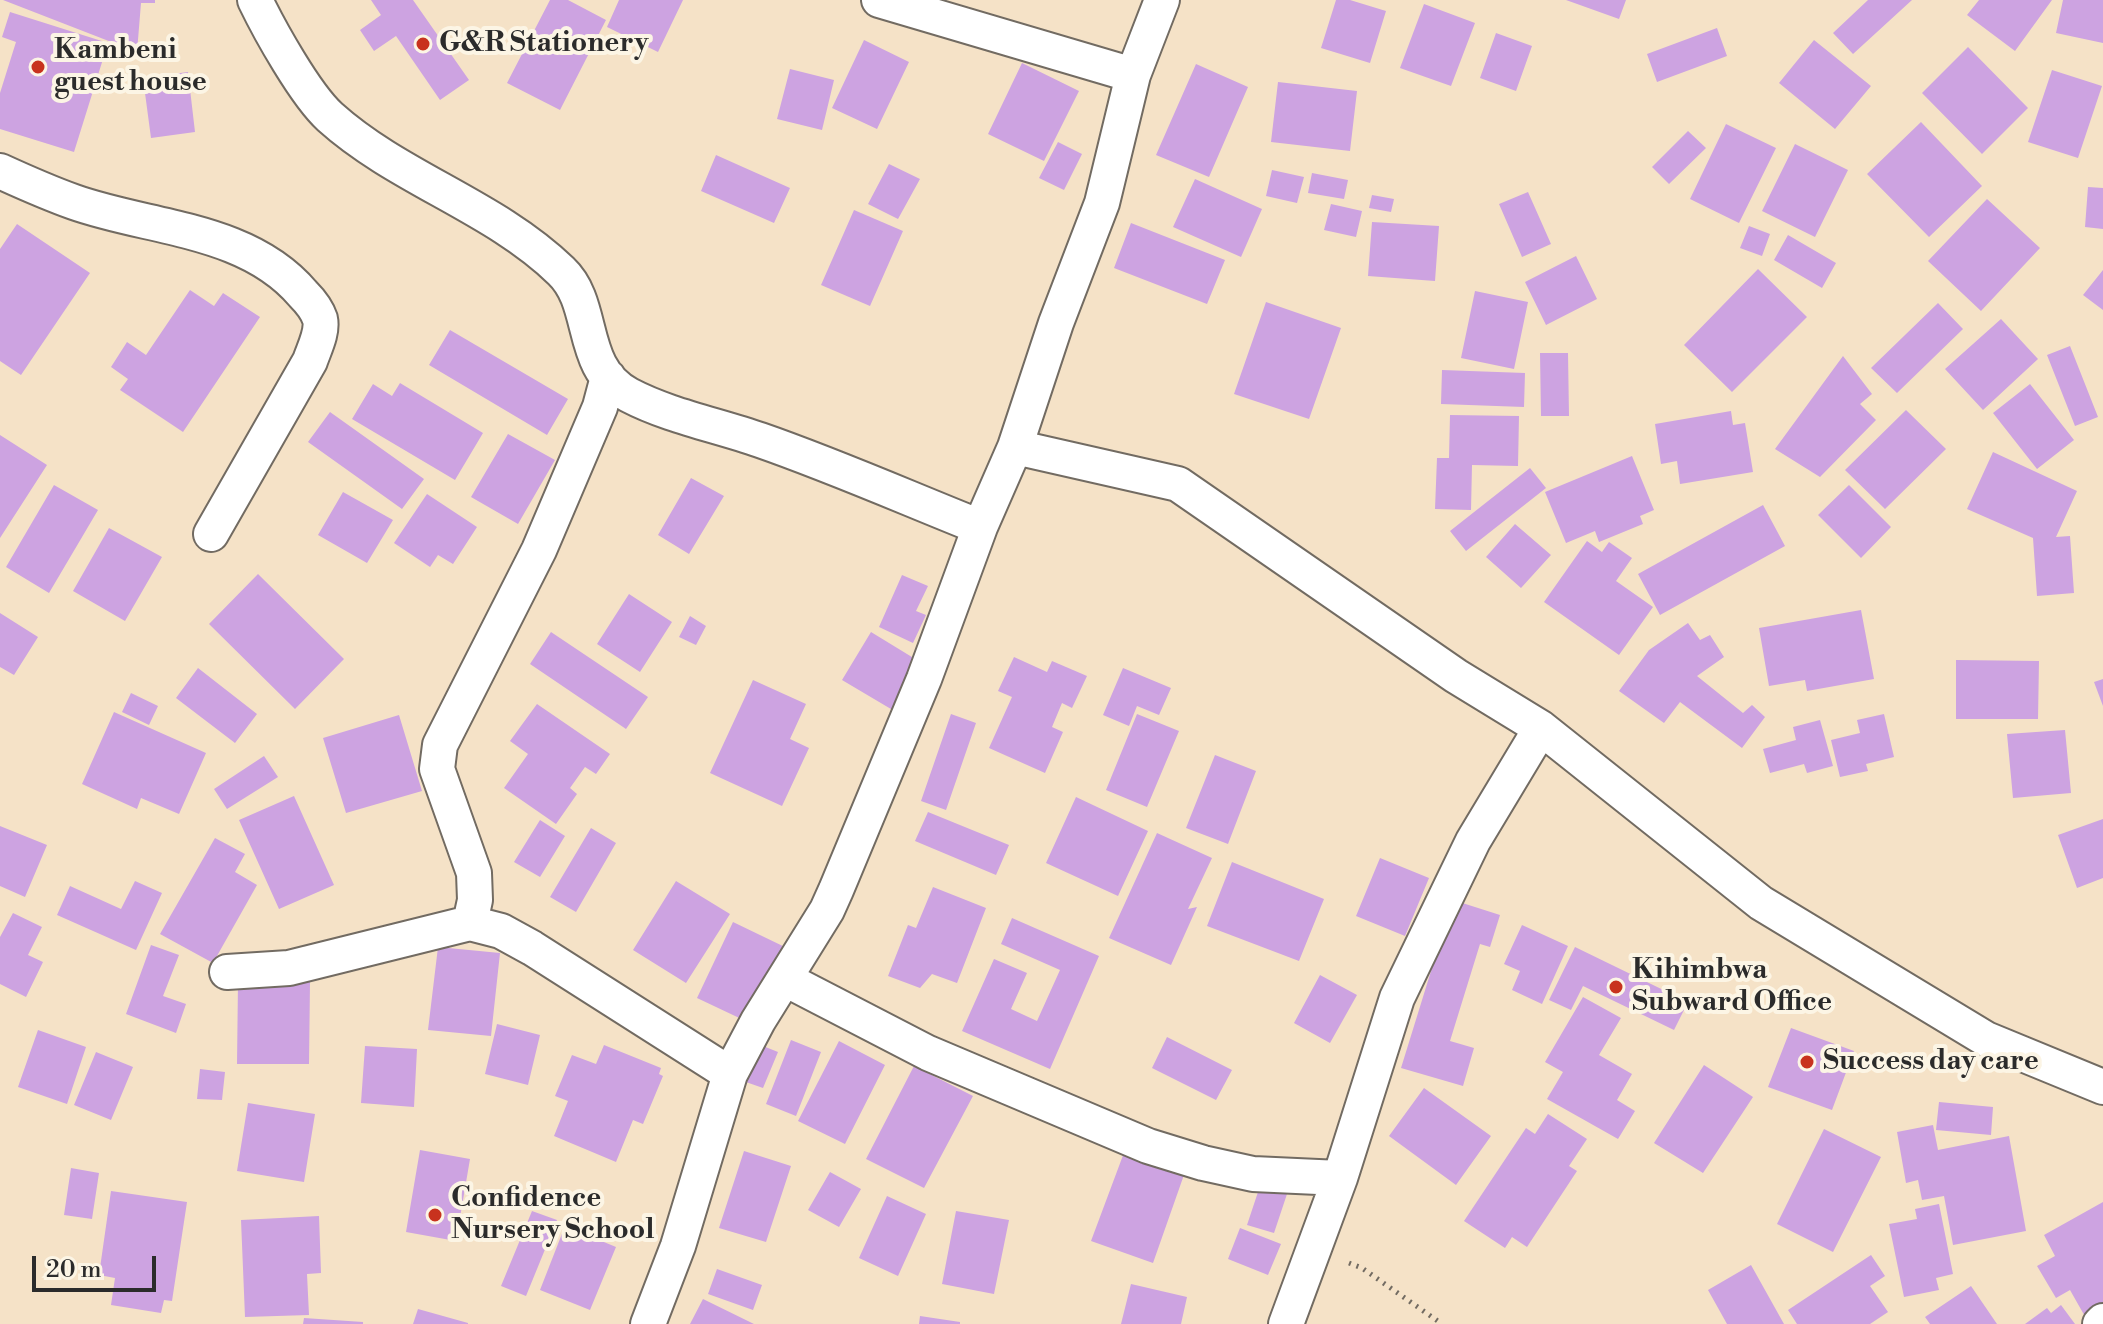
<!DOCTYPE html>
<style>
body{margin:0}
#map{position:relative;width:2103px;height:1324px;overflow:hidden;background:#f5e2c7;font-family:"Libre Bodoni",serif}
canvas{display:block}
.scale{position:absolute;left:32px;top:1256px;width:124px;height:36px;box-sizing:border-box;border:4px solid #2b2b2b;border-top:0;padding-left:10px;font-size:24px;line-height:28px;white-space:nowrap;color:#2b2b2b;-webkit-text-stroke:6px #fcf5e5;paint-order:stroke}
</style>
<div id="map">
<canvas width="2103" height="1324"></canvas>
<div class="scale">20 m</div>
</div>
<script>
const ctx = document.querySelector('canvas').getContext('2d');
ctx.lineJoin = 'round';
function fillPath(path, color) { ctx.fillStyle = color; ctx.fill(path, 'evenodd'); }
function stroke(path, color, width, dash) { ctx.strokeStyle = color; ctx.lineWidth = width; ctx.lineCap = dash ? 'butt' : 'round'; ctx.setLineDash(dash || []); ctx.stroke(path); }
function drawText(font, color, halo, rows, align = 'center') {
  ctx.font = font + ' "Libre Bodoni",serif'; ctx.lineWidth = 8; ctx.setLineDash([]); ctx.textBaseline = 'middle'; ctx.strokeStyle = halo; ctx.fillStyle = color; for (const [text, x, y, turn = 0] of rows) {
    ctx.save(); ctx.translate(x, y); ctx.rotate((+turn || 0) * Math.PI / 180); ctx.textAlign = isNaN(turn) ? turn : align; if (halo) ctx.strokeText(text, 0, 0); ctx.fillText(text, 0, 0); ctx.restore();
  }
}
fillPath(new Path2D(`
 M3 0H155V3H141L137 52Z
 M371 0H413L469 80 440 100 396 36 374 51 360 30 381 15Z
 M550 0H568L606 20 560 110 507 83Z
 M619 0H683L658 52 607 27Z
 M1336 0H1350L1386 11 1370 63 1321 48Z
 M1566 0H1626L1619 19Z
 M1868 0H1912L1853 54 1833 33Z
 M1979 0H2052L2015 51 1967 15Z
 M2063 0H2103V43L2056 33Z
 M1424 4 1475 23 1451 86 1400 68Z
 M10 12 108 43 74 152 0 129V93L16 42 2 37Z
 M1717 28 1727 56 1657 82 1647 54Z
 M1496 33 1532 46 1516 91 1480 78Z
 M864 40 909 62 877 129 832 108Z
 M1814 40 1871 86 1835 129 1779 83Z
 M1968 47 2028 108 1982 154 1922 93Z
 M1022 63 1079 91 1044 161 988 134Z
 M1196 64 1248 87 1209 177 1156 155Z
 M790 69 834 80 822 130 777 119Z
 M2052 70 2102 86 2078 158 2028 142Z
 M188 72 195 132 151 138 143 78Z
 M1278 82 1357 91 1350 151 1271 142Z
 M1921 122 1982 186 1929 237 1867 174Z
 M1726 124 1776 148 1739 223 1690 199Z
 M1688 131 1706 148 1669 184 1652 167Z
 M1058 142 1082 154 1064 190 1039 178Z
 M1795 144 1848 170 1815 237 1762 211Z
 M716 155 790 188 774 223 701 191Z
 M889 164 920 179 898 219 868 204Z
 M1272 170 1304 177 1297 203 1266 196Z
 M1312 173 1348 180 1344 199 1308 193Z
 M1195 179 1262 209 1241 257 1173 227Z
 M2088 187 2103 188V229L2085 227Z
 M1528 192 1551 244 1522 257 1499 204Z
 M1372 195 1394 199 1391 212 1369 208Z
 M1987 199 2040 248 1981 311 1928 261Z
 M1331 204 1362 211 1356 237 1324 230Z
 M854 210 903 231 870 306 821 285Z
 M1372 222 1439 226 1435 281 1368 276Z
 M1131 223 1225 260 1207 304 1114 268Z
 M17 224 90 273 21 375 0 361V249Z
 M1749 226 1770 234 1762 256 1740 248Z
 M1788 235 1836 263 1822 288 1774 260Z
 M1576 256 1597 299 1546 325 1525 282Z
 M1758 269 1807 317 1732 392 1684 345Z
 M2103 270V310L2083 295Z
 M190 290 214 306 223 293 260 317 183 432 120 390 128 379 111 367 127 342 146 355Z
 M1475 291 1528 302 1514 369 1461 358Z
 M1266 302 1341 328 1309 419 1234 394Z
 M1938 303 1963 329 1897 393 1871 368Z
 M2001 319 2038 359 1983 410 1945 369Z
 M450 330 568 399 547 435 429 365Z
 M2070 346 2098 417 2075 426 2047 355Z
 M1540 353H1568L1569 416H1541Z
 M1843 356 1872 394 1860 404 1876 420 1820 477 1775 449Z
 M1442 370 1525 373 1524 407 1441 404Z
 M400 383 483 433 455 480 352 419 373 384 392 396Z
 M2030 384 2074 440 2037 469 1993 413Z
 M1906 410 1946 449 1885 509 1845 470Z
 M1731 411 1733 425 1745 423 1753 472 1680 484 1677 461 1661 464 1655 424Z
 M330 412 424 479 402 509 308 442Z
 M1450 415 1519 416 1518 466 1472 465 1471 510 1435 509 1437 458H1449Z
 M508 434 555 460 518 524 471 497Z
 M0 435 47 465 0 538Z
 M1993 452 2077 491 2056 537 2070 536 2074 593 2037 596 2033 538 1967 509Z
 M1632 456 1654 510 1640 516 1643 524 1599 542 1595 531 1566 543 1545 492Z
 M1530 468 1546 488 1466 551 1450 531Z
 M691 478 724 496 689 554 658 535Z
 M54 485 98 510 49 593 6 567Z
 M1849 485 1891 527 1861 558 1818 515Z
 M343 492 393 520 367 563 318 535Z
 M427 494 477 527 453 564 438 555 430 567 394 543Z
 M1763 505 1785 546 1660 615 1638 574Z
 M1515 524 1551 555 1521 588 1486 557Z
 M109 528 162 557 125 621 73 591Z
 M1587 541 1602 552 1609 542 1632 558 1616 581 1653 607 1619 655 1544 602Z
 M258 574 344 659 295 709 209 624Z
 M902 575 928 586 916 611 926 615 913 643 879 627Z
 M629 594 672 622 640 672 597 644Z
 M1861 610 1874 679 1807 691 1805 680 1769 686 1759 628Z
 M0 613 38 637 14 675 0 667Z
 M690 616 706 626 696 645 679 637Z
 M1688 623 1700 640 1710 635 1724 657 1697 676 1743 713 1752 705 1765 717 1742 748 1680 702 1664 723 1619 691 1649 650Z
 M551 632 648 697 626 729 530 664Z
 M871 632 925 665 896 712 842 680Z
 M1014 657 1047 672 1052 661 1087 676 1072 708 1062 703 1052 727 1063 732 1045 773 989 748 1012 697 998 691Z
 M1956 660 2039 661 2038 719H1956Z
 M198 668 257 714 235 743 176 698Z
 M1123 668 1171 688 1159 715 1137 706 1129 726 1103 715Z
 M2103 679V706L2094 682Z
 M753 680 806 704 790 739 809 748 782 806 710 773Z
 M131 693 158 706 149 725 122 712Z
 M537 704 610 754 596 774 585 767 570 788 577 794 556 824 504 788 528 754 510 741Z
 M114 712 206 753 179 814 141 798 137 809 82 784Z
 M951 714 976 723 946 810 921 801Z
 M1137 714 1179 731 1147 807 1106 790Z
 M1884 714 1894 757 1866 764 1868 771 1840 777 1831 740 1860 733 1857 720Z
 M399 715 422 791 346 813 323 738Z
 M1820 720 1833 766 1807 773 1804 764 1770 773 1763 749 1796 740 1793 727Z
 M2065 730 2071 793 2013 798 2007 734Z
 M1215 755 1256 771 1228 844 1186 828Z
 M264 756 278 777 227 809 214 789Z
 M294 796 334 885 279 909 239 820Z
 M1076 797 1148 831 1118 896 1046 863Z
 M928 812 1009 845 996 875 915 841Z
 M2103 819V878L2077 888 2058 835Z
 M540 820 565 836 540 877 514 862Z
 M0 826 47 845 25 897 0 886Z
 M591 828 616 843 576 912 550 897Z
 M1157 833 1212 858 1188 909 1197 907 1171 965 1109 938Z
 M215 838 245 854 235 872 257 885 213 963 160 934Z
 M1380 858 1429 878 1405 936 1356 916Z
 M1232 862 1324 899 1299 961 1207 926Z
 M135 881 162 893 136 950 57 915 70 886 121 909Z
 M676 881 730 914 686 983 633 950Z
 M933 887 986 908 957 983 932 974 920 988 888 976 908 925 916 928Z
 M1453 900 1500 915 1490 947 1480 944 1450 1041 1474 1048 1463 1086 1401 1068Z
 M13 913 42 927 28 955 43 962 26 997 0 984V937Z
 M1012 918 1099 956 1050 1069 962 1031 994 959 1027 973 1011 1009 1037 1021 1060 970 1001 944Z
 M733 922 789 949 752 1024 697 998Z
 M1522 925 1568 946 1542 1004 1512 990 1520 971 1504 964Z
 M151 945 179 955 163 996 186 1004 176 1033 126 1014Z
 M438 947 500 953 491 1036 428 1030Z
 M1575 947 1688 1002 1674 1030 1583 986 1571 1010 1549 1000Z
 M1320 975 1357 995 1330 1043 1294 1023Z
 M238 982H310L309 1064H237Z
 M1583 997 1621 1018 1599 1055 1632 1074 1617 1100 1635 1111 1618 1139 1547 1099 1563 1072 1545 1062Z
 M497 1024 540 1035 528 1085 485 1074Z
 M1791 1028 1854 1051 1832 1110 1768 1087Z
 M38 1030 86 1047 67 1104 18 1087Z
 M1167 1037 1232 1070 1216 1100 1152 1068Z
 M791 1040 821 1052 796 1116 766 1104Z
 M839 1041 885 1065 845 1144 798 1121Z
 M758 1044 778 1052 763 1088 743 1081Z
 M604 1045 661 1068 659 1074 663 1076 643 1124 633 1120 616 1162 554 1136 568 1101 555 1096 572 1055 596 1064Z
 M365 1046 417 1049 414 1107 361 1103Z
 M96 1052 133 1067 111 1120 74 1105Z
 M1704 1065 1753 1097 1703 1173 1654 1143Z
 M914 1066 973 1096 924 1188 866 1159Z
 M200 1069 225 1072 222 1100 197 1099Z
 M1424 1088 1491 1136 1456 1185 1389 1136Z
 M1939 1102 1993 1107 1991 1135 1936 1130Z
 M248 1103 315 1114 304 1182 237 1171Z
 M1548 1114 1587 1139 1569 1166 1577 1171 1527 1247 1512 1237 1505 1248 1464 1221 1526 1128 1535 1134Z
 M1933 1125 1938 1150 2009 1136 2026 1231 1953 1245 1944 1196 1922 1200 1918 1180 1906 1183 1897 1132Z
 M1824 1129 1881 1157 1833 1252 1777 1224Z
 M420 1150 470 1159 456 1241 406 1232Z
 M1125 1150 1185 1172 1153 1263 1091 1241Z
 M744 1151 791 1166 766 1242 719 1228Z
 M71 1168 99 1173 92 1219 64 1215Z
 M830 1172 861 1189 839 1227 808 1210Z
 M1262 1180 1289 1188 1274 1233 1247 1225Z
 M111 1191 187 1202 172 1301 164 1300 161 1313 111 1305 115 1278 99 1275Z
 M887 1196 926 1214 898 1276 859 1258Z
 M2103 1202V1312L2087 1320 2070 1290 2056 1298 2037 1266 2055 1256 2044 1235Z
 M1939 1204 1953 1274 1936 1278 1939 1290 1904 1297 1889 1224 1917 1219 1915 1209Z
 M532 1211 557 1220 526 1296 501 1286Z
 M956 1211 1009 1220 994 1294 942 1284Z
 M319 1216 321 1273 307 1274 309 1315 245 1317 241 1220Z
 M565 1226 616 1247 590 1310 540 1290Z
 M1240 1228 1281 1244 1268 1275 1228 1259Z
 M1871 1255 1885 1276 1870 1286 1888 1312 1870 1324H1797L1788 1310Z
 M1751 1265 1784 1324H1727L1708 1290Z
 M717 1269 762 1285 753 1310 708 1294Z
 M1131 1284 1187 1297 1181 1324H1121Z
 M1971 1286 1997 1324H1930L1925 1317Z
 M703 1299 754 1324H690Z
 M2061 1305 2075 1324H2025L2047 1308 2051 1313Z
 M418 1309 468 1323V1324H413Z
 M920 1316 960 1322V1324H919Z
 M304 1318 363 1322V1324H303Z`), '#cda3e1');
const minor = new Path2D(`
 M255 0C270 31 305 94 330 117 399 179 494 206 561 271 597 305 577 367 629 395 669 416 717 425 760 440 835 466 907 498 980 527
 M879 0 1133 75
 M0 171C24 182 49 193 74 202 150 229 247 228 303 294 309 300 317 310 320 319 323 332 314 349 310 361L211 534
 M1015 447 1178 484 1456 676 1541 728 1761 903 1986 1039 2103 1087
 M470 923 475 900 474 873 437 769 440 745 539 550 600 407 608 377
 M227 972 289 968 470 923 501 931 532 948 730 1074
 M785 979 928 1053 1148 1146 1203 1163 1253 1174 1340 1178
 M648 1324 678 1246 730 1074 758 1021 827 910 836 890 924 679 980 527 1015 447 1056 323 1102 203 1133 75 1162 0
 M1286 1324 1340 1178 1397 998 1473 841 1541 728
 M2100 1324 2103 1321`);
stroke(minor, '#726b62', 38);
stroke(new Path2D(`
 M1349 1263 1362 1268 1442 1324`), '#726b62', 5, [2, 6]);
stroke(minor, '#fff', 34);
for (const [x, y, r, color] of [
 [423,44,8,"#c8321e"],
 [38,67,8,"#c8321e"],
 [1616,987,8,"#c8321e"],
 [1807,1062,8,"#c8321e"],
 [435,1215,8,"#c8321e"]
]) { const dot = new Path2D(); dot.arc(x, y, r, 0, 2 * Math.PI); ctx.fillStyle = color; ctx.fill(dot); stroke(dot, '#fcf5e5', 3); }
drawText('bold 28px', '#2b2b2b', '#fcf5e5', [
 ["G&R Stationery",439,44],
 ["Kambeni",54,51],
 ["guest house",54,83],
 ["Kihimbwa",1632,971],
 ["Subward Office",1632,1003],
 ["Success day care",1823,1062],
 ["Confidence",451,1199],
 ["Nursery School",451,1231]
], 'left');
</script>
